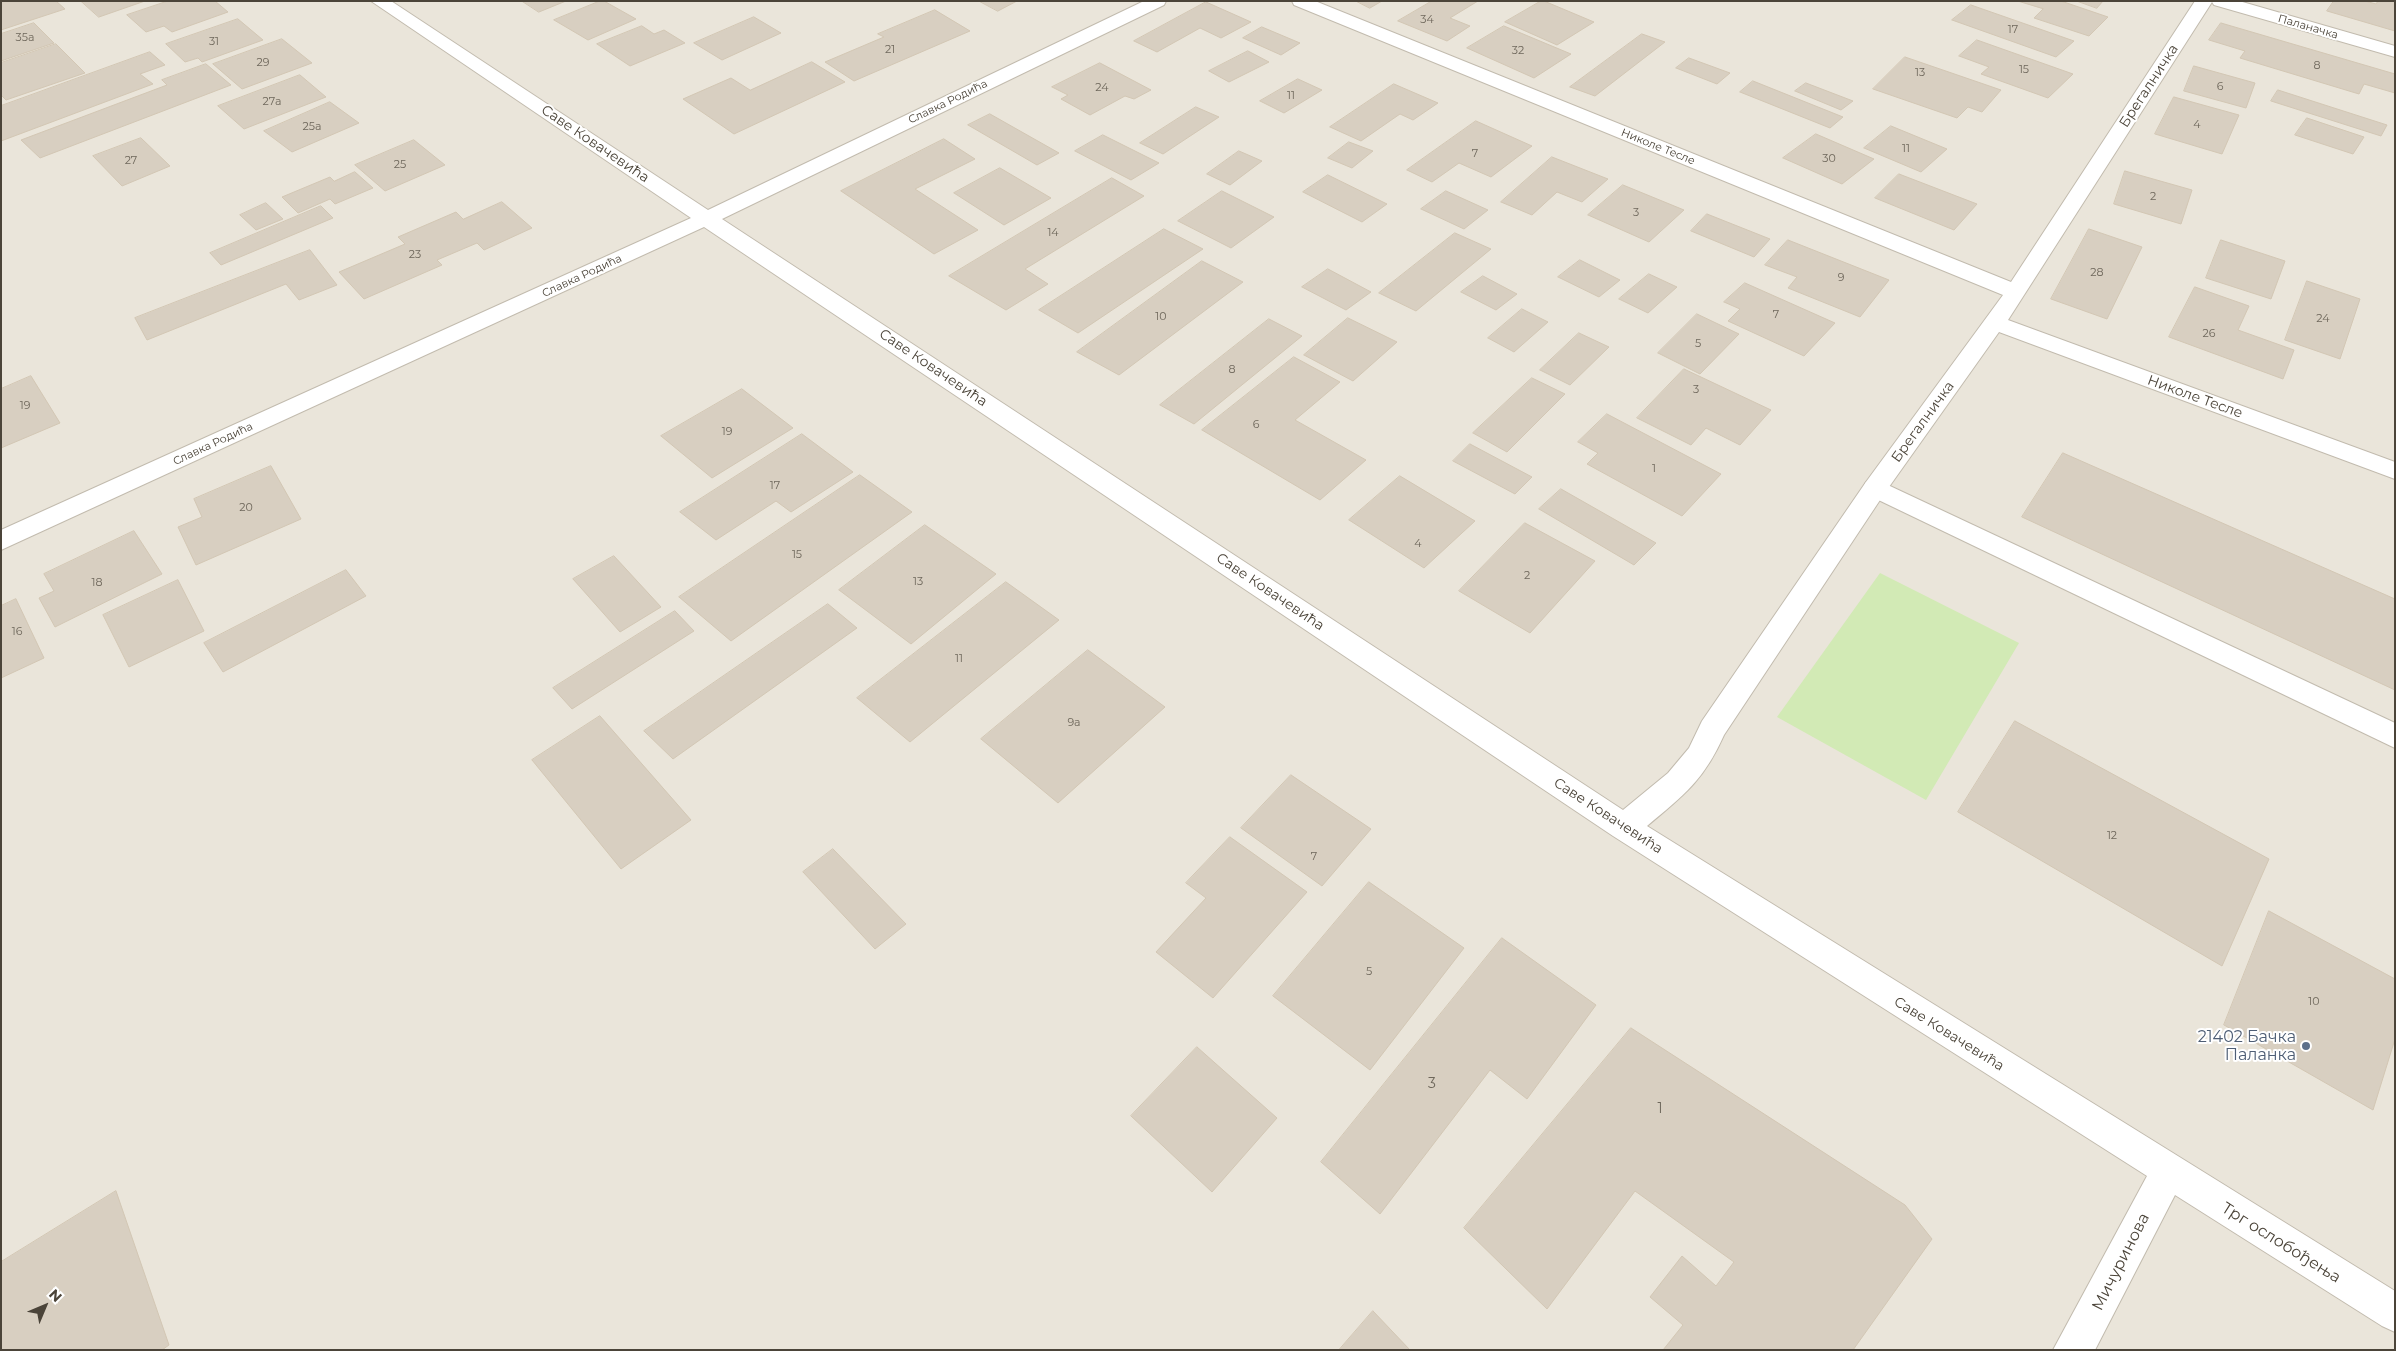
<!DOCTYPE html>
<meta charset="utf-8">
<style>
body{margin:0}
#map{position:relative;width:2396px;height:1351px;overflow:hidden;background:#f6f3ec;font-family:Montserrat,sans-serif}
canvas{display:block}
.frame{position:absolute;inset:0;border:2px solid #4b4439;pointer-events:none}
.north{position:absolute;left:20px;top:1281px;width:50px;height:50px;-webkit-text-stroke:4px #fff;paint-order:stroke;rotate:45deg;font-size:14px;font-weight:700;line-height:20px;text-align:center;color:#4b4439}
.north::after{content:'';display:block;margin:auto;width:18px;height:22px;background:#4b4439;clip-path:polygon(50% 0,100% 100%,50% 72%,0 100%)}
</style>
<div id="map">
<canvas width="2396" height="1351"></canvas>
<div class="frame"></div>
<div class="north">N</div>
</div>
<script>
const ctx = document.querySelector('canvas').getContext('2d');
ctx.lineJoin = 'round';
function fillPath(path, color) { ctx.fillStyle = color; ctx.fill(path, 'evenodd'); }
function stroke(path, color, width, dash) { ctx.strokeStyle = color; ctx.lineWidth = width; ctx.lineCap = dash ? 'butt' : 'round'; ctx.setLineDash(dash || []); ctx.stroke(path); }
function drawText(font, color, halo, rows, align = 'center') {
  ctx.font = font + ' Montserrat,sans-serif'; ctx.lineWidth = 4; ctx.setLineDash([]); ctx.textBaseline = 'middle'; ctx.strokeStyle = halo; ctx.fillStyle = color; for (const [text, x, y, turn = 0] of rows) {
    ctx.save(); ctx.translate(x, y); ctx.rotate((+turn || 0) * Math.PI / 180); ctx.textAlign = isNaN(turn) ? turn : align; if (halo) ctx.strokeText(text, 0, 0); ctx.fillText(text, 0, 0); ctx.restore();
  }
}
fillPath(new Path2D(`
 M1 1H2395V1350H1Z`), '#eae5da');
fillPath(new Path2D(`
 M1880 573 2019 643 1926 800 1777 717Z`), '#d2eab5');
const building = new Path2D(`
 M1 1H56L65 9 1 30Z
 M81 1H145L99 17Z
 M168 1H215L228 12 172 32 164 26 146 32 127 15Z
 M522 1H566L539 12Z
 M600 1H604L636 19 588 40 554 20Z
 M979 1H1017L998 11Z
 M1356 1H1382L1370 8Z
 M1432 1H1478L1450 18 1470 26 1447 41 1398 21Z
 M1541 1H1544L1594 22 1557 45 1505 22Z
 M2018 1H2061L2108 17 2089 36 2034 18 2043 9Z
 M2077 1H2103L2097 8Z
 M2334 1H2365L2376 4 2378 1H2395V31L2327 11Z
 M1206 2 1251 22 1221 38 1200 28 1157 52 1134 41Z
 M1971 5 2074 41 2056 57 1952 20Z
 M935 10 970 31 854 81 825 62 884 37 878 34Z
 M754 17 781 33 722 60 694 43Z
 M238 19 263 40 202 62 198 58 185 62 166 44Z
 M34 23 54 43 1 61V34Z
 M2221 23 2395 74V93L2364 84 2359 94 2240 58 2245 51 2209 40Z
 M642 26 654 34 664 30 685 43 630 66 597 44Z
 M1504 26 1571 54 1534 78 1467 48Z
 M1262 27 1300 43 1281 55 1243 38Z
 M1642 34 1665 42 1595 96 1570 87Z
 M282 39 312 63 242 89 213 64Z
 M1977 40 2073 74 2048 98 1981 74 1989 67 1959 56Z
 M56 44 85 73 6 100 1 95V63Z
 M1248 51 1269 62 1229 82 1209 71Z
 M150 52 165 65 140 74 153 84 1 141V106Z
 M1905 57 2001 90 1982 112 1968 107 1957 118 1873 89Z
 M1689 58 1730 73 1717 84 1676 68Z
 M812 62 845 82 734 134 683 99 731 78 750 90Z
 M1100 63 1151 90 1134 99 1125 96 1090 115 1061 99 1068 95 1052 87Z
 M206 64 231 85 40 158 21 140 167 85 162 80Z
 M2194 66 2255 83 2246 108 2184 91Z
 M300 75 326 97 244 129 218 106Z
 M1298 79 1322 90 1284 113 1260 101Z
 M1753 81 1843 117 1830 128 1740 92Z
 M1806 83 1853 101 1841 110 1795 91Z
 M1394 84 1438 103 1413 120 1400 114 1361 141 1330 127Z
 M2278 90 2387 125 2381 136 2271 101Z
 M2174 97 2239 115 2222 154 2155 134Z
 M330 102 359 123 292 152 264 131Z
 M1196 107 1219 117 1163 154 1140 143Z
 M990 114 1059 153 1037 165 968 125Z
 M2307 118 2364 137 2353 154 2295 135Z
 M1476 121 1532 146 1491 177 1459 163 1432 182 1407 170Z
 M1891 126 1947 149 1921 172 1864 148Z
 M1816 134 1874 159 1842 184 1783 158Z
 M1103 135 1159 163 1131 180 1075 151Z
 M141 138 170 166 122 186 93 156Z
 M944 139 975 159 915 189 978 230 934 254 841 191Z
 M414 140 445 165 385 191 355 165Z
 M1349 142 1373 151 1352 168 1328 158Z
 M1239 151 1262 161 1230 185 1207 174Z
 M1552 157 1608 179 1582 202 1557 192 1532 215 1501 202Z
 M1000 168 1051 198 1004 225 954 193Z
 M2125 171 2192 190 2181 224 2114 204Z
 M355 172 373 188 335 204 330 199 298 213 282 197 330 177 334 181Z
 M1899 174 1977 204 1954 230 1875 198Z
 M1328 175 1387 204 1362 222 1303 192Z
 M1112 178 1144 196 1025 269 1048 284 1006 310 949 276Z
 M1623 185 1684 210 1649 242 1588 215Z
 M1222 191 1274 217 1231 248 1178 221Z
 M1446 191 1488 210 1464 229 1421 209Z
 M502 202 532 228 484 250 477 243 437 260 442 265 364 299 339 272 405 244 398 237 456 212 463 219Z
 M266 203 283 219 256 230 240 215Z
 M321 206 333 218 221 265 210 253Z
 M1707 214 1770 239 1754 257 1691 231Z
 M1164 229 1203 249 1078 333 1039 310Z
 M2089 229 2142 247 2107 319 2051 299Z
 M1455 233 1491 249 1416 311 1379 293Z
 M1788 240 1889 280 1860 317 1788 288 1797 277 1765 265Z
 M2221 240 2285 261 2271 299 2206 278Z
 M310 250 337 285 299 300 286 284 147 340 135 318Z
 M1580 260 1620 280 1599 297 1558 277Z
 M1202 261 1243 282 1119 375 1077 352Z
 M1328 269 1371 292 1346 310 1302 287Z
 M1649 274 1677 287 1648 313 1619 299Z
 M1483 276 1517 294 1496 310 1461 292Z
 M2307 281 2360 299 2340 359 2285 340Z
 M1745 283 1835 323 1804 356 1728 321 1740 309 1724 302Z
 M2195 287 2249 306 2238 330 2294 350 2283 379 2169 337Z
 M1522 309 1548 322 1514 352 1488 338Z
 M1697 314 1739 334 1700 374 1658 353Z
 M1348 318 1397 342 1353 381 1304 355Z
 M1269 319 1302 336 1194 424 1160 405Z
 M1579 333 1609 347 1570 385 1540 370Z
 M1294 357 1340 382 1295 420 1366 460 1320 500 1202 430Z
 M1684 369 1771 410 1740 445 1706 428 1691 445 1637 418Z
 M31 376 60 423 1 448V389Z
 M1532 378 1565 394 1507 452 1473 433Z
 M742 389 793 428 712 478 661 436Z
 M1607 414 1721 474 1682 516 1587 464 1598 453 1578 442Z
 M802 434 853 472 791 512 776 501 716 540 680 512Z
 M1470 444 1532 477 1515 494 1453 461Z
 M2063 453 2395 599V690L2022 517Z
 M271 466 301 519 196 565 178 527 202 517 194 499Z
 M860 475 912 512 731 641 679 597Z
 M1400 476 1475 521 1424 568 1349 520Z
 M1561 489 1656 543 1634 565 1539 509Z
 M1525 523 1595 561 1530 633 1459 591Z
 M925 525 996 574 911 644 839 590Z
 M134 531 162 574 55 627 39 598 54 591 44 574Z
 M614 556 661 607 620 632 573 579Z
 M346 570 366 596 223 672 204 643Z
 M178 580 204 631 129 667 103 615Z
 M1006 582 1059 620 910 742 857 698Z
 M16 599 44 658 1 678V606Z
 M828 604 857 628 673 759 644 731Z
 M675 611 694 631 572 709 553 688Z
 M1088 650 1165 707 1058 803 981 739Z
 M600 716 691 820 621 869 532 760Z
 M2015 721 2269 859 2222 966 1958 812Z
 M1291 775 1371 829 1322 886 1241 828Z
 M1230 837 1307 892 1213 998 1156 952 1206 898 1186 883Z
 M833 849 906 924 875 949 803 872Z
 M1369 882 1464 948 1370 1070 1273 996Z
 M2269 911 2395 979V1039L2373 1110 2224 1025Z
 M1502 938 1596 1005 1527 1099 1490 1070 1380 1214 1321 1162Z
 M1631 1028 1905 1205 1932 1239 1853 1350H1663L1683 1325 1650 1297 1682 1256 1716 1286 1734 1262 1635 1191 1547 1309 1464 1228Z
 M1197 1047 1277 1118 1212 1192 1131 1116Z
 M116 1191 169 1345 162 1350H1V1262Z
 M1373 1311 1410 1350H1339Z`);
fillPath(building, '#d8cfc1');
stroke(building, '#d3c7b4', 1);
const service = new Path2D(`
 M1875 479 2395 723V748L1866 494 1863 488 1866 482Z`);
const minor = new Path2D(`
 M371 1H391L708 210 1144 1H1166L1164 5 722 219 1623 810 1668 773 1689 748 1702 721 1866 482 2003 295 1294 5 1292 1H1315L2011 282 2195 1H2239L2395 46V57L2214 5 2212 2 2008 320 2395 462V479L1999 332 1884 494 1724 735C1704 780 1684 795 1647 826L2395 1291V1332L2382 1326 2175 1195 2095 1350H2053L2147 1176 1613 836 704 227 1 550V530L691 218Z`);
stroke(service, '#c2bbae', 2);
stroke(minor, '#c2bbae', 2);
fillPath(service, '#fff');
fillPath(minor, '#fff');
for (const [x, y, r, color] of [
 [2306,1046,5,"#5c6f8a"]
]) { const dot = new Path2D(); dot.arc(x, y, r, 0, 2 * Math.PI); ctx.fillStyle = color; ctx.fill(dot); stroke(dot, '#fff', 2); }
drawText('11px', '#6e675b', null, [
 ["34",1427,20],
 ["17",2013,30],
 ["35a",25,38],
 ["31",214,42],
 ["21",890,50],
 ["32",1518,51],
 ["29",263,63],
 ["8",2317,66],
 ["15",2024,70],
 ["13",1920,73],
 ["6",2220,87],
 ["24",1102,88],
 ["11",1291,96],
 ["27a",272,102],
 ["4",2197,125],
 ["25a",312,127],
 ["11",1906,149],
 ["7",1475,154],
 ["30",1829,159],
 ["27",131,161],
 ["25",400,165],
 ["2",2153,197],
 ["3",1636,213],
 ["14",1053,233],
 ["23",415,255],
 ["28",2097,273],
 ["9",1841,278],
 ["7",1776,315],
 ["10",1161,317],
 ["24",2323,319],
 ["26",2209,334],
 ["5",1698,344],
 ["8",1232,370],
 ["3",1696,390],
 ["19",25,406],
 ["6",1256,425],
 ["19",727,432],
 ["1",1654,469],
 ["17",775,486],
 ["20",246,508],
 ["4",1418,544],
 ["15",797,555],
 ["2",1527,576],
 ["13",918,582],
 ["18",97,583],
 ["16",17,632],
 ["11",959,659],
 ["9a",1074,723],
 ["12",2112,836],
 ["7",1314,857],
 ["5",1369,972],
 ["10",2314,1002]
]);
drawText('11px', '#4b4439', '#fff', [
 ["Паланачка",2308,27,16],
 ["Славка Родића",948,102,-26],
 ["Николе Тесле",1658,147,22],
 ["Славка Родића",582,276,-25],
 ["Славка Родића",213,444,-25]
]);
drawText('14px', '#4b4439', '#fff', [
 ["Брегалничка",2149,86,-57],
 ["Саве Ковачевића",595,144,34],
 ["Саве Ковачевића",933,368,34],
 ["Николе Тесле",2195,397,20],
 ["Брегалничка",1923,422,-54],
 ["Саве Ковачевића",1270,592,34],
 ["Саве Ковачевића",1608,816,33],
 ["Саве Ковачевића",1949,1034,32]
]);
drawText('14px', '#6e675b', null, [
 ["3",1432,1084],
 ["1",1660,1109]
]);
drawText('16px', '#4e5e75', '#fff', [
 ["21402 Бачка",2296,1037],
 ["Паланка",2296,1055]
], 'right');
drawText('16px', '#4b4439', '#fff', [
 ["Трг ослобођења",2281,1243,32],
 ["Мичуринова",2121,1262,-63]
]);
</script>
